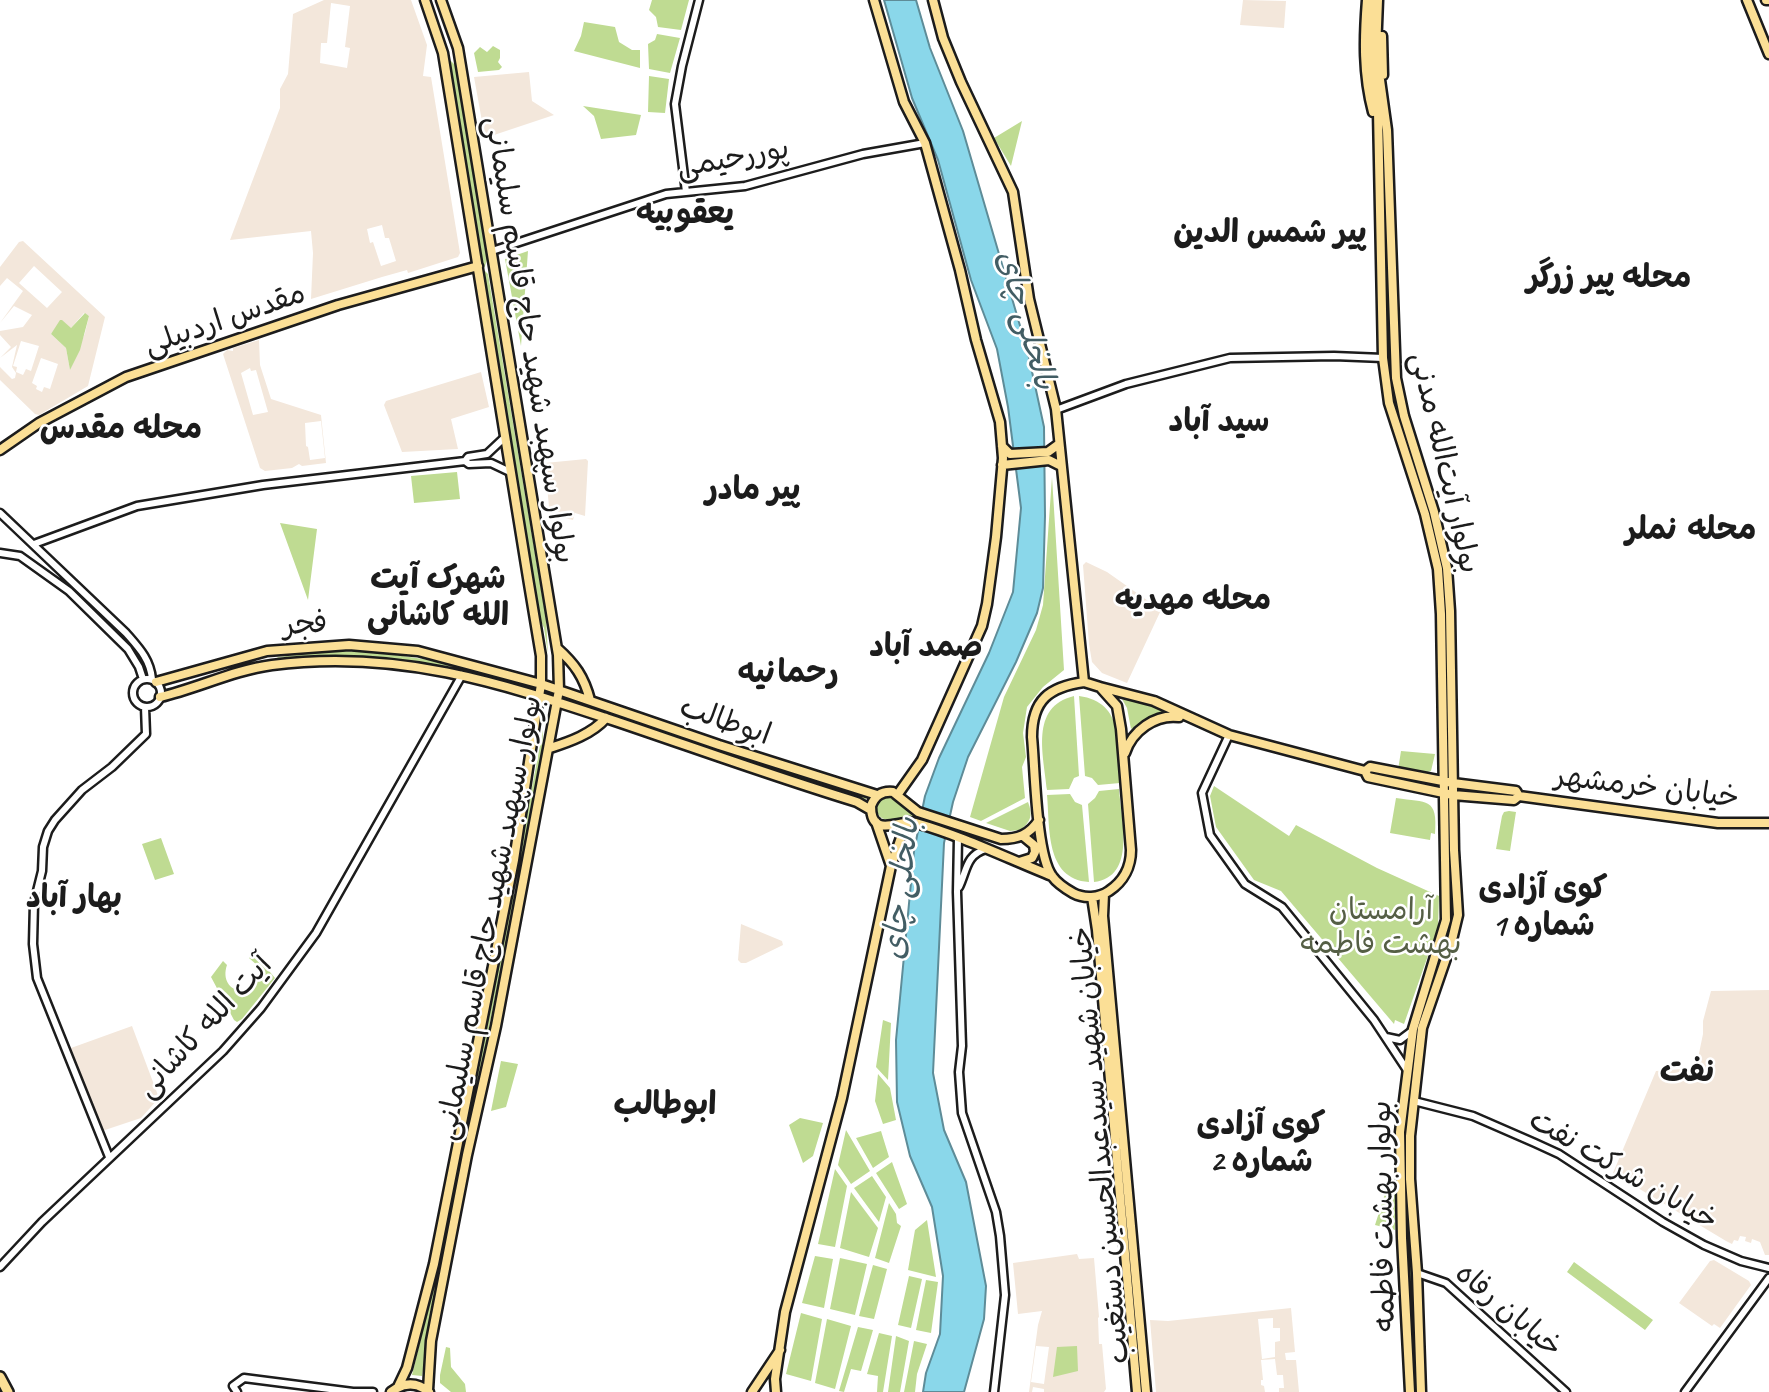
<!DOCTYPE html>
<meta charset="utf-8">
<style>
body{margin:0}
canvas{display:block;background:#fff}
</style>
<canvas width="1769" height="1392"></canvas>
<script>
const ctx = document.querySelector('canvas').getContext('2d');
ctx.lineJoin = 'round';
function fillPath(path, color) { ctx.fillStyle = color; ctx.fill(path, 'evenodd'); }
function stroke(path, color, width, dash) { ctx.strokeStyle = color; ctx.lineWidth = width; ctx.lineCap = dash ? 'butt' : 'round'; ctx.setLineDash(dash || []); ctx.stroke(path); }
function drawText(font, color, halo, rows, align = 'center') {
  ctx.font = font + ' Caveat,"Playpen Sans Arabic",sans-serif'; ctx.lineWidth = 5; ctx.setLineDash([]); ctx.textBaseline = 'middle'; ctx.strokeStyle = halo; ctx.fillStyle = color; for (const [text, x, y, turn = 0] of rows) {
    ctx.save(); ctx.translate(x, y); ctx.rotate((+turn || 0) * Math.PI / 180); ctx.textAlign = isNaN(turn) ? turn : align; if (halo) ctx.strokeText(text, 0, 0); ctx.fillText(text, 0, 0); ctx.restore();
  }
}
fillPath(new Path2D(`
 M324 0H411L427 45 423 76 431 77 460 253 458 257 408 273 407 270 382 277 311 299 313 253 311 231 230 240 280 108V89L288 74 293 14ZM331 3 350 6 345 47 350 48 347 68 320 63 321 43H327ZM382 225 385 238H389L396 261 381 266 373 242 370 243 367 229Z
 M1243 0 1286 1 1284 28 1240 25Z
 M529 72 532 101 554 115 485 138 474 77Z
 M23 241 105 317 88 386 39 415 35 414 0 380V367L12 379 15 378 16 373 12 367 17 345 0 358 11 347 0 335V331L23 327 32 315 14 306 0 323 23 291 7 278 0 286V267L19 242ZM34 266 62 292 47 308 19 283ZM84 313 89 316 85 333 70 370 66 348 51 334 57 327 71 328ZM21 341 39 346 31 371 26 369 23 375 16 372 17 367 13 366ZM41 358 58 364 50 389 44 387 42 392 36 389 37 386 32 383Z
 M259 340 260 365 271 399 321 415 326 463 302 466 299 464 292 468 265 471 260 468 223 354 227 350 233 351V348ZM250 368 251 371 256 370 268 412 253 415 241 373ZM321 421 325 458 310 460 308 447 306 446 305 423Z
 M481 372 489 407 451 419 458 449 402 452 384 405 386 401Z
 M586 459 588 461 585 516 575 513 573 520 552 515V507H549L545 463Z
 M1086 562 1107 572 1161 610 1127 683 1102 673 1092 662 1089 644 1083 565Z
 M741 924 782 941 783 945 746 963H741L738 960Z
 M1769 990V1255H1765L1760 1242 1752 1239 1751 1243 1745 1241 1746 1237 1740 1236 1738 1241 1734 1240 1732 1244 1726 1241 1613 1173 1656 1071 1696 1068 1703 1034V1021L1711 991Z
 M132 1026 159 1098 141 1118 102 1131 71 1048Z
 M1077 1254 1079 1259 1094 1258 1099 1317 1098 1318 1099 1344H1102L1106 1389 1104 1392H1044V1389L1033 1387 1032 1392H1029L1038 1325 1042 1311 1018 1314 1013 1263ZM1036 1346 1049 1347 1044 1384 1031 1382Z
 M1714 1260 1749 1281 1751 1285 1720 1328 1714 1324 1712 1326 1679 1303 1710 1261Z
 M1291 1308 1295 1352 1285 1353 1286 1360H1296L1299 1392H1279V1388H1284L1283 1375H1277L1275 1359 1261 1360 1263 1380H1261V1385L1264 1386 1265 1392H1156L1150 1320 1168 1321ZM1273 1318V1328H1280V1341L1275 1342V1357L1262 1359 1258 1319Z`), '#f3e7db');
fillPath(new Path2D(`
 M652 0H689L681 30 658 27 656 17 649 10Z
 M584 22 615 27 619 42 632 50H640V68L574 51 581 36Z
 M657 34 680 38 670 73 649 69 648 44 655 40Z
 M493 46 500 50V58L498 62 502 67 499 70 478 72 474 53 480 47 487 52Z
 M451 61 455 65 487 260 484 269 482 268 449 65Z
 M649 76 669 79 665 113 648 112Z
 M583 106 641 115 636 135 601 139 594 116Z
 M1022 121 1011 166 994 138Z
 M528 251 521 346 505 259Z
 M485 271 488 274 546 619 548 654 544 628 539 617 483 273Z
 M85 313 89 316 80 350 70 370 66 348 51 334 60 320H62L71 328Z
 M457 472 460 499 414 503 411 476Z
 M1052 477 1064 670 1043 687 1027 707 1023 733 1026 757 1022 767 1025 798 981 821 970 817 1004 697 1036 630 1043 605Z
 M280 523 317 529 308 600Z
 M329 651 376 652 450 663 453 667 374 657 328 656 274 661 278 657Z
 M1074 696 1079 776 1074 778 1069 789 1047 790C1044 756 1029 707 1074 696Z
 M1079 696C1125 702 1118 747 1120 783L1098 785 1092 778 1085 776Z
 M1122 699 1145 703 1165 711 1147 718 1131 729 1127 708Z
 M605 710 865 796 867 798 864 800 601 713 600 711Z
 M543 730 542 759 519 875 516 870Z
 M1401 751 1435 754 1431 771 1417 775 1398 770Z
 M1214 786 1289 836 1296 825 1377 868 1439 896 1438 927 1404 1024 1395 1020 1394 1024 1281 891 1254 880 1216 827 1210 796Z
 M1119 789C1121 819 1137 877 1094 882L1088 804 1095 798 1099 791Z
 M1070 794 1075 802 1082 805 1089 882C1045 879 1050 827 1047 795Z
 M884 797C899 796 905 812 918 817L917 820C902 815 877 830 876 805Z
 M1396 798C1427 803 1438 797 1435 834L1431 833 1430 840 1390 833Z
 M1028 802C1033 815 1031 822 1020 830L1010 831 986 823Z
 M1509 811 1516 812 1510 851 1496 849 1502 816 1504 812Z
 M161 838 174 874 155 880 142 844Z
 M512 894 515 896 514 902 437 1290 422 1376 412 1375 422 1334Z
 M254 953 275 978 242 1019 237 1022 234 1020 211 977 223 961 227 965C221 982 233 995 250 989L259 977 258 966 249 958Z
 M883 1020 891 1023 888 1080 876 1067Z
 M501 1061 518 1064 506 1107 491 1111Z
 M878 1074 890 1088 896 1120 883 1124 875 1101Z
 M1408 1112 1406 1134 1418 1392H1415L1404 1134Z
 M800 1118 823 1123 813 1156 803 1163 789 1125Z
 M846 1130 870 1171 851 1184 838 1165Z
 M881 1131 889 1157 873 1168 856 1138Z
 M892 1162 907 1204 899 1209 876 1173Z
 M835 1169 847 1186 835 1247 818 1244Z
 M872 1176 886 1197 879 1222 854 1188Z
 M1390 1178H1395V1230L1375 1225Z
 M851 1192 878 1228 869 1257 840 1248Z
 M889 1203 896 1214 897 1223 901 1226 889 1263 875 1258Z
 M927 1220 936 1277 908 1270 915 1230Z
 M815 1256 833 1259 824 1308 802 1303Z
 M840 1258 867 1264 855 1315 830 1309Z
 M1574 1262 1653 1320 1645 1330 1567 1272Z
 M873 1265 887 1269 874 1319 859 1316Z
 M909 1276 922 1279 911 1328 898 1325Z
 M926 1280 938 1282 931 1333 916 1330Z
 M801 1313 822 1319 811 1381 786 1374Z
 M827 1319 851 1326 835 1389 815 1383Z
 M858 1327 873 1330 861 1371 851 1369 844 1392 839 1391Z
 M879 1333 892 1336 883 1392H877L878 1376 867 1374Z
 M896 1336 909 1341 900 1392H888Z
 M914 1341 927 1344 917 1374 915 1392H904Z
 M1077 1346 1078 1371 1053 1377 1057 1347Z
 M446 1347 450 1348 451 1367 465 1384 466 1392H451L440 1383V1375Z`), '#bfdb92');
const water = new Path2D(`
 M884 0H916L930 48 963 131 1028 353 1044 427 1045 516 1043 588 1037 613 1016 662 968 757 953 802 944 843 933 1073 944 1130 966 1182 986 1286 984 1319 964 1392H923L926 1373 940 1334 943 1276 932 1207 910 1156 897 1102 896 1040 914 851 925 796 939 758 989 653 1013 592 1021 508 1008 407 997 349 971 280 938 160 912 98Z`);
fillPath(water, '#8ad7ea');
stroke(water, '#5e8c98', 2);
const minor = new Path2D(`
 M686 192 675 104 682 66 699 0
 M492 251 666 194 745 186 863 154 925 143
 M1056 410 1126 384 1230 358 1334 356 1383 358
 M465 461 468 457 487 454 504 438
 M0 513 126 633C139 648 150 659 152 679
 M34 544 137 506 263 485 465 461 469 464 491 463 510 472
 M0 553 20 556 69 591 128 649 139 667 143 679
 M133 693a14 14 0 1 1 28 0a14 14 0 1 1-28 0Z
 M1229 735 1202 793 1210 835 1245 884 1282 907 1374 1020 1407 1070
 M958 838 957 892 962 1046 959 1072 962 1113 996 1212 1000 1236 1005 1295 994 1392
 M959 887C967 870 966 855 986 849
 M1386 1037 1400 1040 1412 1031
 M1414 1101 1473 1116 1535 1143 1559 1154 1663 1222 1704 1245 1741 1261 1769 1268
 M109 1157 37 978 33 944 34 903 42 871 43 847 48 831 55 820 82 790 112 767 146 734 145 707
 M0 1267 42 1222 223 1051 261 1008 316 933 462 675
 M1417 1273 1446 1283 1566 1392
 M237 1392 233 1386 244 1378 353 1392H373
 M1685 1392 1769 1278`);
const major = new Path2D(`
 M874 0 904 102 925 143 960 270 976 340 1000 422 1003 458 996 537 987 604 982 626 922 760 898 794
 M933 0 943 38 961 82 1013 192 1029 299 1056 409 1084 682
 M1367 0C1364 38 1363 74 1373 112
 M1373 0 1370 51 1378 112 1383 358 1389 403 1425 514 1438 569 1441 614 1446 920 1413 1029 1400 1132 1402 1238 1410 1392
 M1378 0 1376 51 1387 130 1396 378 1404 416 1434 512 1447 568 1450 611 1454 850 1458 915 1451 944 1422 1028 1410 1136V1179L1417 1273 1421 1392
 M1747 0 1769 54
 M1766 0H1769
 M1382 36 1383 75
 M1002 446 1010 454 1048 452 1059 444
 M0 450 39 423 126 377 338 305 478 266
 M1002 465 1049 460 1061 466
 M557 648C575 664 584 677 590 700
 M156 682 267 651 349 645 418 651 541 684 719 745 877 795
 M1084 682 1100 687 1117 706 1121 729 1131 850C1131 866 1124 881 1109 891 1099 898 1084 899 1073 893 1066 889 1057 883 1052 876 1036 854 1035 767 1032 737 1032 700 1049 687 1084 682Z
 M1100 687 1154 701 1229 735 1365 771 1370 767 1453 783 1516 791 1519 796 1718 823H1769
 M160 697C198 688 234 670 272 665 397 649 498 682 615 721 695 748 775 777 857 802L871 810
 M550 748C569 742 592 734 606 718
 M1125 753C1132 731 1155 714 1179 717
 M1365 771 1368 777 1453 795 1514 800 1519 796
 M1039 820C1029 835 1018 839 1001 839L918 812 893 792C882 791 875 795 871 806 871 840 899 819 916 823 962 836 1007 858 1052 876
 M876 822 891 866
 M1019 862 1032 858 1035 852 1034 845 1023 836
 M1104 894 1103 916 1146 1392
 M1092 897 1097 930 1137 1392
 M398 1387 407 1368 434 1264 514 860 541 684V656L529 584 443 53 425 0
 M428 1390 431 1341 467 1155 496 1026 559 690 558 655 458 48 441 0
 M391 1392C404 1382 417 1382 429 1392
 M752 1392 780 1350
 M776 1392 775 1379 785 1312 842 1098 891 866 904 829 909 822`);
const highway = new Path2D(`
 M0 1377 8 1392`);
stroke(minor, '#1c1c1c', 11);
stroke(major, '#1c1c1c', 13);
stroke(highway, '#1c1c1c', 14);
stroke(minor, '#fff', 6);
stroke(major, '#fbdf96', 8);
stroke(highway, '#fbdf96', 9);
drawText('30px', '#1c1c1c', '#fff', [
 ["پوررحیمی",733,159,-10],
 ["مقدس اردبیلی",225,320,-19],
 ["بولوار سپهبد شهید حاج قاسم سلیمانی",529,340,81],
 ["بولوار آیت‌الله مدنی",1444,463,77],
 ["فجر",305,625,-4],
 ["ابوطالب",725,722,19],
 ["خیابان خرمشهر",1647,788,7],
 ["بولوار سپهبد شهید حاج قاسم سلیمانی",490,918,-79],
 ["آیت الله کاشانی",205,1027,-47],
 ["خیابان شهید سیدعبدالحسین دستغیب",1101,1145,-95],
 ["خیابان شرکت نفت",1623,1171,30],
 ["بولوار بهشت فاطمه",1384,1216,-91],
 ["خیابان رفاه",1508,1311,40]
]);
drawText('30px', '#555f45', '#fff', [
 ["آرامستان",1381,911],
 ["بهشت فاطمه",1381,945]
]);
drawText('bold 32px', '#1c1c1c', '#fff', [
 ["یعقوبیه",685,215],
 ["پیر شمس الدین",1270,234],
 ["محله پیر زرگر",1609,279],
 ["سید آباد",1219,423],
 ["محله مقدس",121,430],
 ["پیر مادر",753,491],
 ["محله نملر",1691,531],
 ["شهرک آیت",438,580],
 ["الله کاشانی",438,617],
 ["محله مهدیه",1193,601],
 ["صمد آباد",926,648],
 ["رحمانیه",788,674],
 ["کوی آزادی",1543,890],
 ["شماره 1",1543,927],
 ["بهار آباد",74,899],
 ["نفت",1687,1073],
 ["ابوطالب",665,1106],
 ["کوی آزادی",1261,1126],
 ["شماره 2",1261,1163]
]);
drawText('italic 32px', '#425d64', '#fff', [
 ["بالخلی چای",1025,320,74],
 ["بالخلی چای",902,889,-84]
]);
</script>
